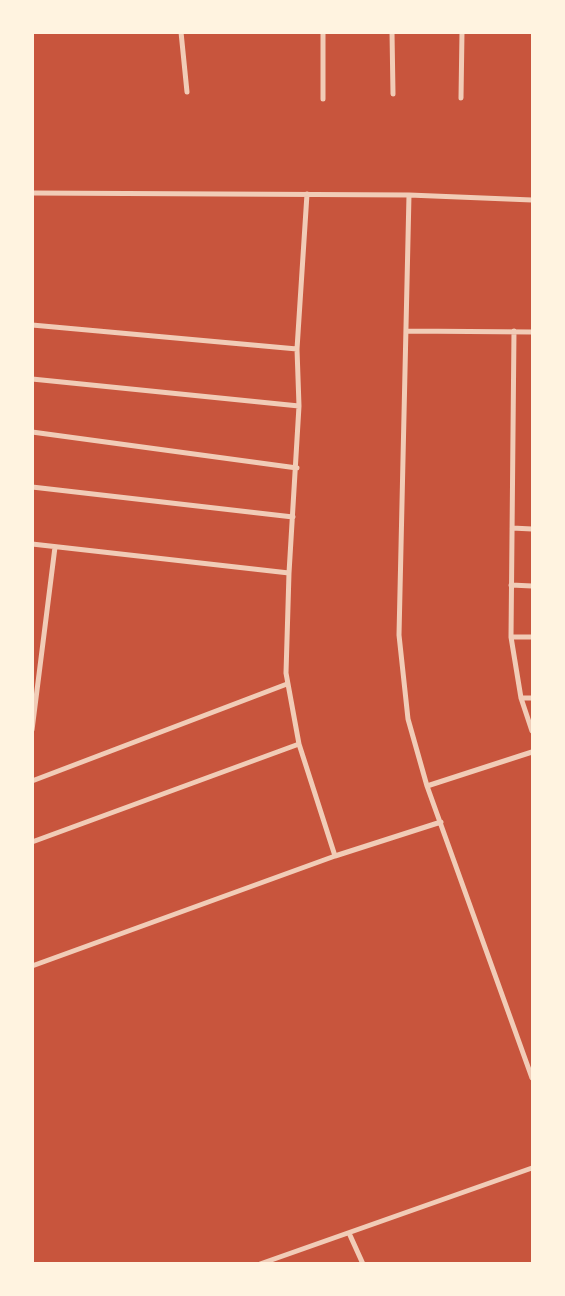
<!DOCTYPE html>
<style>
body{margin:0}
#map{position:relative;width:565px;height:1296px;overflow:hidden;background:#c8553d;font-family:Lora,serif}
canvas{display:block}
.frame{position:absolute;inset:0;border:34px solid #fff3e0;pointer-events:none}
</style>
<div id="map">
<canvas width="565" height="1296"></canvas>
<div class="frame"></div>
</div>
<script>
const ctx = document.querySelector('canvas').getContext('2d');
ctx.lineJoin = 'round';
function stroke(path, color, width, dash) { ctx.strokeStyle = color; ctx.lineWidth = width; ctx.lineCap = dash ? 'butt' : 'round'; ctx.setLineDash(dash || []); ctx.stroke(path); }
stroke(new Path2D(`
 M181 32 187 92
 M323 32V99
 M392 32 393 94
 M461 98 462 32
 M32 193 409 195 532 200
 M307 194 297 349 299 406 289 573 286 673 299 744 335 856
 M409 195 399 635 408 719 427 786 532 1078
 M32 325 297 349
 M406 331 532 332
 M514 331 511 637 521 698 532 731
 M32 379 299 406
 M32 432 297 468
 M32 487 293 517
 M512 528 532 529
 M32 544 289 573
 M511 585 532 586
 M511 637H532
 M521 698H532
 M32 730 55 547
 M32 781 287 684
 M427 786 532 752
 M32 842 299 744
 M32 966 335 856 441 822
 M349 1233 363 1264
 M260 1264 532 1168`), '#f1ccb7', 5);
</script>
